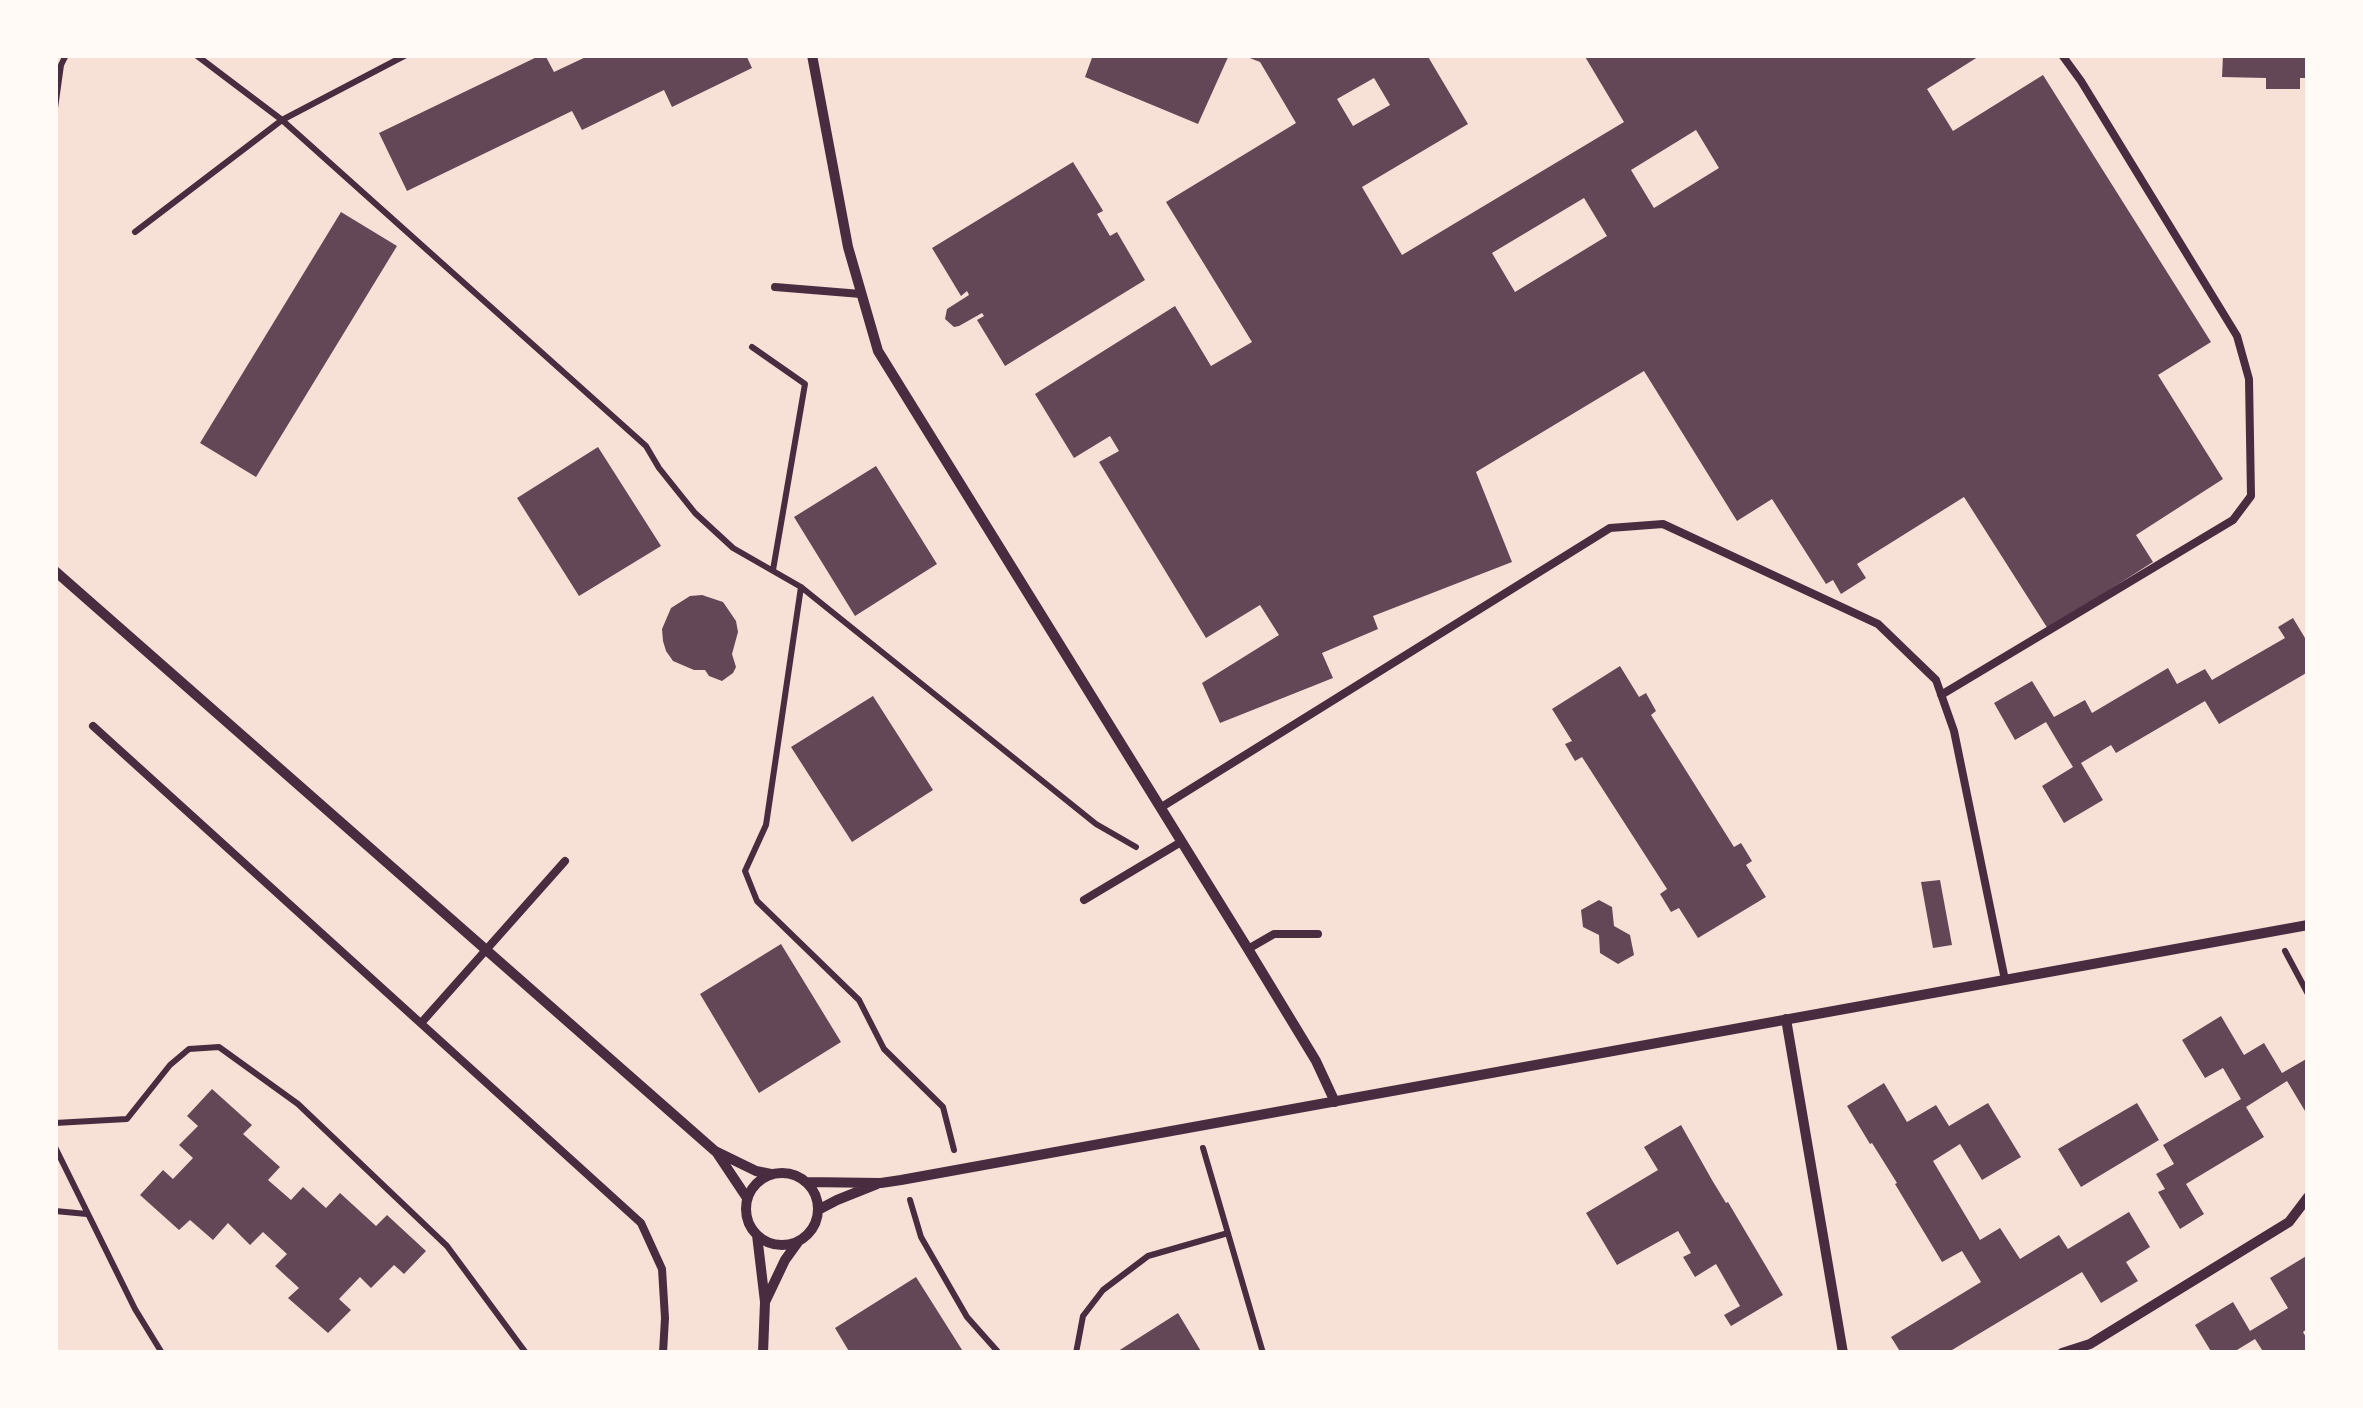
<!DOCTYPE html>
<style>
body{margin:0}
#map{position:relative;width:2363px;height:1408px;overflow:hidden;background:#f7e1d7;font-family:"Noto Sans",sans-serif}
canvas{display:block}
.frame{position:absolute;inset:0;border:58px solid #fffaf5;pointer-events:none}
</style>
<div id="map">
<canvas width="2363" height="1408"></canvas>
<div class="frame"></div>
</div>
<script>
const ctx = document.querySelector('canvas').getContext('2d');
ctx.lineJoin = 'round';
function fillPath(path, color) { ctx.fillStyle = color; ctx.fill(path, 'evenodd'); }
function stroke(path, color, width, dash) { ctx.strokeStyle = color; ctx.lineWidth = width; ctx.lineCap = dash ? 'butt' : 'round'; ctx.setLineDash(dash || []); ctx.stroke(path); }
fillPath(new Path2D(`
 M541 55H545L554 72 590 55H746L752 68 672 107 664 90 582 130 572 111 407 191 379 133Z
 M1093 55H1229L1198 124 1085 77Z
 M1242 55H1427L1468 124 1362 187 1402 255 1624 122 1584 55H1981L1927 89 1953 131 2043 75 2211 342 2158 375 2223 479 2136 535 2153 562 2048 629 1964 497 1857 564 1866 578 1841 594 1833 580 1826 584 1772 499 1737 521 1644 371 1476 472 1512 562 1373 616 1378 629 1322 653 1333 678 1220 723 1202 683 1279 635 1260 605 1206 638 1099 462 1119 451 1110 436 1074 458 1035 394 1175 306 1211 366 1252 342 1166 202 1296 123 1260 62ZM1374 78 1390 105 1353 126 1337 99ZM1696 130 1719 168 1654 208 1631 170ZM1584 198 1607 236 1515 292 1492 253Z
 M2223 55H2308V78H2300V89H2266V78L2222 77Z
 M1073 162 1102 209 1103 211 1097 214 1110 236 1117 232 1145 280 1005 366 977 320 984 316 982 313 959 326 954 327 945 319 947 309 969 295 967 291 961 296 932 248Z
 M341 212 397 246 256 477 200 443Z
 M598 447 661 546 579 596 517 498Z
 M876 466 937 564 855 616 794 517Z
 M702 595 723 602 736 621 738 632 732 654 736 667 733 673 722 681 709 676 705 670H694L673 661 666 651 663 641 662 629 671 608 690 596Z
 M2293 618 2308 643V672L2219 724 2205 701 2116 753 2111 745 2081 763 2103 800 2064 823 2042 786 2073 767 2065 754 2046 722 2015 740 1994 703 2032 681 2054 717 2085 700 2092 713 2168 668 2177 684 2205 669 2212 680 2285 638 2278 627Z
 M1620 666 1639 697 1646 693 1656 711 1651 715 1734 847 1741 843 1752 861 1746 865 1766 897 1698 938 1679 908 1671 912 1660 894 1667 889 1582 757 1575 761 1565 744 1572 741 1552 709Z
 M873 696 933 790 852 842 791 747Z
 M1940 880 1952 945 1933 948 1921 882Z
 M1599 900 1612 907 1614 926 1630 935 1634 955 1618 964 1600 953 1599 935 1583 927 1581 910Z
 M781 944 841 1042 759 1093 700 994Z
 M2221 1016 2244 1055 2264 1043 2282 1073 2308 1058V1109L2305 1111 2287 1081 2246 1107 2264 1137 2186 1184 2204 1214 2180 1229 2158 1192 2165 1189 2156 1174 2174 1164 2163 1145 2241 1099 2223 1068 2205 1078 2182 1040Z
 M1884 1083 1907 1122 1936 1105 1949 1126 1988 1103 2021 1157 1982 1180 1960 1144 1933 1161 1980 1240 2000 1228 2020 1259 2059 1235 2068 1249 2129 1212 2150 1247 2126 1262 2138 1281 2101 1303 2082 1272 1947 1353H1901L1891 1337 1981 1282 1962 1251 1942 1262 1895 1184 1897 1183 1872 1143 1870 1144 1847 1106Z
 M212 1089 252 1125 243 1134 280 1167 268 1180 291 1200 303 1187 326 1208 340 1193 376 1226 387 1215 426 1251 404 1274 394 1265 371 1288 360 1277 339 1299 351 1310 328 1333 288 1298 299 1288 275 1266 287 1254 263 1232 250 1245 228 1223 213 1240 190 1220 179 1230 140 1195 163 1170 173 1179 193 1158 179 1145 198 1126 187 1116Z
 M2137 1103 2159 1140 2081 1187 2058 1149Z
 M1681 1125 1712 1180 1726 1203 1728 1202 1783 1295 1731 1326 1724 1315 1740 1306 1716 1264 1695 1277 1683 1257 1691 1253 1678 1231 1617 1265 1586 1213 1658 1170 1644 1147Z
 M2308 1255V1328L2303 1332 2308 1341V1353H2264L2255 1339 2232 1353H2212L2195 1325 2233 1302 2250 1331 2288 1308 2270 1278Z
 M916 1277 964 1353H850L835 1328Z
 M1178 1313 1202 1353H1115Z`), '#644757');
stroke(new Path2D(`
 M196 55 282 120 646 446 659 468 695 513 733 548 801 587 1096 824 1136 847
 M55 108 61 65 66 55
 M135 232 282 120 406 55
 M752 347 805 384 773 570
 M801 587 766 825 745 871 757 901 859 1000 884 1049 943 1107 954 1150
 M2285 951 2308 994
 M55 1123 127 1119 170 1065 189 1049 219 1047 298 1104 447 1246 526 1353
 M55 1147 135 1309 162 1353
 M1203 1148 1263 1353
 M910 1200 921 1237 967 1317 999 1353
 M55 1211 87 1214
 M1076 1353 1083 1316 1103 1290 1148 1256 1228 1233`), '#4a2c40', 6);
stroke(new Path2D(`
 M775 287 861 294
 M1941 695 2233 520 2251 496 2249 379 2237 336 2081 81 2062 55
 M93 726 641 1223 662 1269 665 1318 663 1353
 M1160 808 1610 528 1663 524 1878 624 1936 680 1954 731 2005 980
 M1084 900 1181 842
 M1248 949 1274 934H1318
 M422 1022 565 861`), '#4a2c40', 8);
stroke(new Path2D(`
 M812 55 848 247 878 351 1248 949 1316 1061 1335 1102
 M55 571 715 1151 756 1171 771 1174
 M1786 1019 1843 1353
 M717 1153 747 1198
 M746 1209a36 36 0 1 1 72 0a36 36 0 1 1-72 0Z
 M806 1182 881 1183 901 1180 2308 925
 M818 1210 837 1200 877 1184
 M757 1235 765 1302 763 1353
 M765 1302 785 1260 798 1242
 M2062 1353 2090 1344 2289 1222 2308 1197`), '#4a2c40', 10);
</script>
